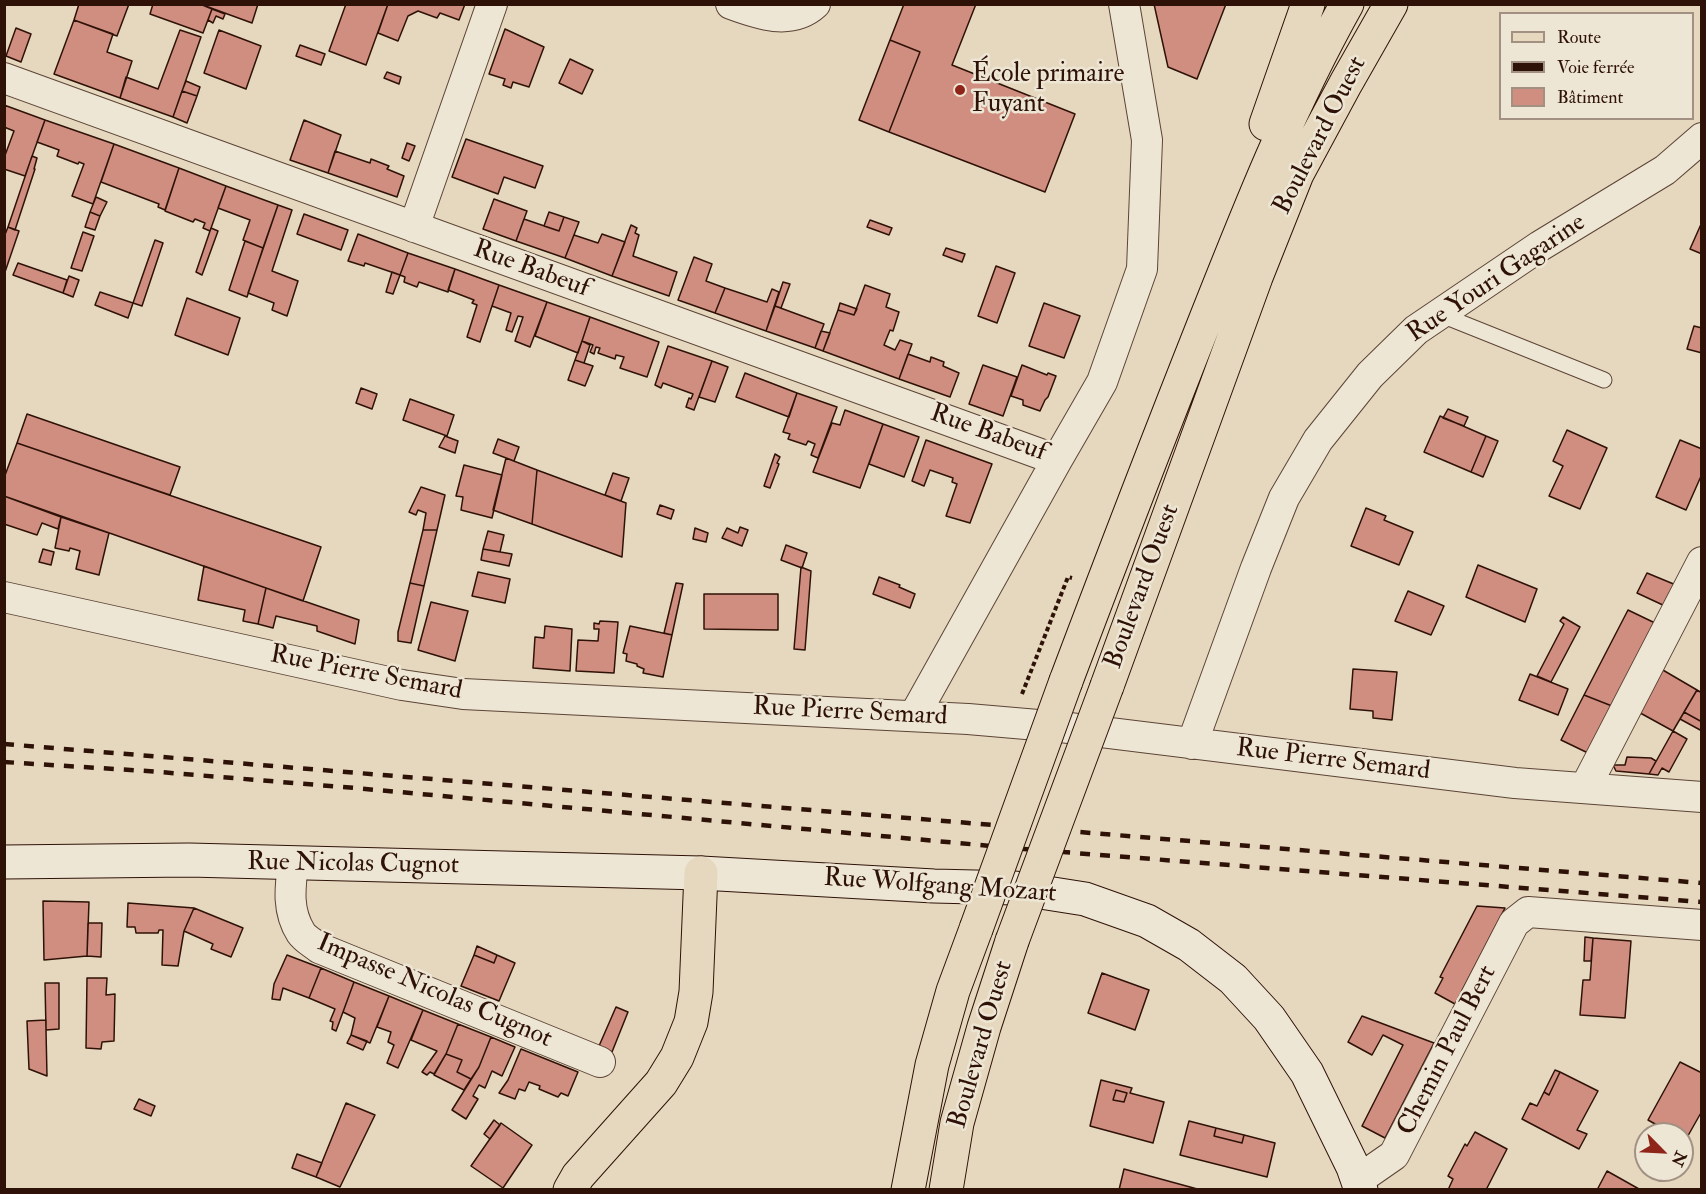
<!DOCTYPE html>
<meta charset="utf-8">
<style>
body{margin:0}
#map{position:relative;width:1706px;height:1194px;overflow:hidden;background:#e5d8be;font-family:"IM FELL Double Pica",serif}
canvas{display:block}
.frame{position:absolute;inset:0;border:6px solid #2f1207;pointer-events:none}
.legend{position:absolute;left:1499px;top:12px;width:195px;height:108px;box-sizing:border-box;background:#eee6d5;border:2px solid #a29183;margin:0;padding:8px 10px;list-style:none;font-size:18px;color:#2f1207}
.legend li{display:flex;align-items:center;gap:12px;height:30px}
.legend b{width:30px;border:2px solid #a29183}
.north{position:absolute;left:1634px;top:1122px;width:60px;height:60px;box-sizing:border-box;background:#eee6d5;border:2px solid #a29183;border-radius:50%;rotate:114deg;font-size:16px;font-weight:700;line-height:24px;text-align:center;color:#2f1207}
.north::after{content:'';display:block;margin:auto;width:21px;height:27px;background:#8f2418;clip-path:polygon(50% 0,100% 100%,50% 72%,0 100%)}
</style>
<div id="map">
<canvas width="1706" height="1194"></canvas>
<div class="frame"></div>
<ul class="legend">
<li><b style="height:8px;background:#e5d8be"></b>Route</li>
<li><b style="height:8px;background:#2f1207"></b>Voie ferrée</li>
<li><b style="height:16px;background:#d08e80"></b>Bâtiment</li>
</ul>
<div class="north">N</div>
</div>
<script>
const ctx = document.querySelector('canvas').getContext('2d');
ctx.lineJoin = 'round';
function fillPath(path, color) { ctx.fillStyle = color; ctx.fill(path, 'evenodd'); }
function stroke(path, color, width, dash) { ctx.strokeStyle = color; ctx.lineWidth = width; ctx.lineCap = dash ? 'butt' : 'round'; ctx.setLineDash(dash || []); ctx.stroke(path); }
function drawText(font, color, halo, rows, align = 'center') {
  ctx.font = font + ' "IM FELL Double Pica",serif'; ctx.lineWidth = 5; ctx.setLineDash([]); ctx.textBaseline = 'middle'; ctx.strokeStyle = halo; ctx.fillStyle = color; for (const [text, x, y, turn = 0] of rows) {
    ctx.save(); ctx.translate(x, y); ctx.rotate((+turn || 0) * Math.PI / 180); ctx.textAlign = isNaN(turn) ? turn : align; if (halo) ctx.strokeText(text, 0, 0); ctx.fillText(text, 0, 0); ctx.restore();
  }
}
const building = new Path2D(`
 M79 4H129L117 36 74 20Z
 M153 4H200L212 9 203 33 150 14Z
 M200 4H258L252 23Z
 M346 4H388L366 65 329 51Z
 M388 4H465L459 20 440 13 437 18 418 11 408 16 398 41 378 33Z
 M904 4H976L952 65 1075 114 1045 192 889 132 920 52 890 40Z
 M1154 4H1226L1197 79 1168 67Z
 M212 9 225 14 223 19 216 16 213 23 208 20Z
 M74 20 113 34 107 52 132 61 120 98 54 74Z
 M16 28 31 34 21 62 6 56Z
 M505 29 544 47 529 87 513 82 511 88 503 85 505 79 489 74Z
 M180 30 201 37 173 117 120 98 126 77 158 89Z
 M219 30 261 46 246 89 204 73Z
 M890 40 920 52 889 132 859 120Z
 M300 45 325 54 321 65 296 56Z
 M570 59 593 70 582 94 559 83Z
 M387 72 401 77 399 84 384 78Z
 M186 81 200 87 197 96 182 91Z
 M182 91 197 96 187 123 173 117Z
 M4 105 45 120 25 176 4 169V158L14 131 4 127Z
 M45 120 114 144 93 204 72 196 84 164 79 162 78 164 57 156 59 150 37 142Z
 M304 120 341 135 328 173 290 160Z
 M466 139 543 166 535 188 504 177 498 194 452 177Z
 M407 143 415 146 409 161 402 158Z
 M114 144 179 168 165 210 158 207 159 204 101 182Z
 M335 151 370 163 371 159 389 166 387 169 404 176 397 197 328 173Z
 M32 156 37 158 34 169H35L15 230 8 227Z
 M179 168 226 186 210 231 203 228 205 223 195 219 193 222 165 211Z
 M226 186 278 205 263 248 243 240 250 220 218 208Z
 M96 197 107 202 100 216 90 212Z
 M494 199 527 211 516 241 483 229Z
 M278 205 292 210 272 271 298 281 287 316 272 310 274 303 248 293Z
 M90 212 100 216 95 230 85 227Z
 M549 212 564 217 559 231 544 226Z
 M304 214 348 230 341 250 297 234Z
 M564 217 579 222 565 258 516 241 524 219 559 231Z
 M870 220 892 228 889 235 867 227Z
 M1702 222V254L1690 249Z
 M631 225 637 228 635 233 639 235 633 256 677 272 669 296 612 276Z
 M8 227 19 231 5 272 4 237Z
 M211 228 218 231 202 275 196 272Z
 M83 232 94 236 82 271 71 268Z
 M358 234 408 253 400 275 365 263 364 266 348 261Z
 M602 234 625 242 612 276 565 258 574 235 598 243Z
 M155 240 163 243 142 306 133 303Z
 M245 241 263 248 247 297 229 290Z
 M946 248 965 254 962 262 943 255Z
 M408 253 455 269 448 292 419 282 417 287 404 282 405 277 400 275Z
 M694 257 712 264 706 281 725 288 715 313 678 300Z
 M18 263 67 280 63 293 13 275Z
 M996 266 1015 273 997 323 978 316Z
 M455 269 499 285 480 342 467 337 477 305 472 303 474 300 448 290Z
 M392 272 400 275 393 294 386 292Z
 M69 276 79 280 73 297 63 293Z
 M783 282 790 284 781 308 775 306Z
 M499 285 547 302 530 347 515 341 523 317 518 316 512 332 506 330 511 313 492 306Z
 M865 285 890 294 886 307 899 312 893 331 890 330 884 345 895 350 900 340 912 344 899 379 823 351 838 310 854 315Z
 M725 288 767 302 772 289 779 292 766 331 715 313Z
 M100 292 133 303 128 318 95 305Z
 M187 298 240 318 228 355 175 335Z
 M547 302 590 317 578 353 535 336Z
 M840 303 857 309 854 315 838 310Z
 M1044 303 1080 316 1064 358 1029 346Z
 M775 306 824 324 815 348 766 331Z
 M590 317 659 342 647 377 620 368 624 357 616 355 615 359 598 353 600 348 596 347 594 354 590 352 593 345 582 341Z
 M1694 326 1702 328V353L1687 349Z
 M821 331 830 333 823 351 815 348Z
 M582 341 590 345 584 363 575 360Z
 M668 346 712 361 694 410 686 407 689 398 691 399 693 394 663 383 661 388 655 385Z
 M908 354 930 362 931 357 944 362 943 366 959 373 950 397 899 379Z
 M575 360 593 366 585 386 568 380Z
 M712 361 728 367 715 402 699 397Z
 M983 365 1017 377 1003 416 969 404Z
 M1022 365 1047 375 1048 373 1056 376 1048 397 1045 400 1040 411 1023 405V400L1011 396Z
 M745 373 797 393 789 417 736 397Z
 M361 388 377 394 372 409 356 403Z
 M797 393 837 407 818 458 811 455 815 444 808 441 806 445 788 439 790 434 783 432Z
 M410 399 454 415 447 436 403 420Z
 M1448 409 1468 417 1464 426 1443 418Z
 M845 410 883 424 860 488 813 472 832 423 840 425Z
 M27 414 180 467 170 495 17 443Z
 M1440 416 1486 436 1471 472 1424 452Z
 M883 424 919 437 904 477 869 464Z
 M1567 430 1607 448 1580 509 1549 496 1563 466 1553 461Z
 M445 436 458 441 455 453 439 447Z
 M1486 436 1498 441 1483 477 1471 472Z
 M498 439 519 447 514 461 493 453Z
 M926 440 992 464 970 523 946 516 957 484 952 482 953 478 930 470 924 486 912 481Z
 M1680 440 1702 449V474L1686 510 1656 497Z
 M17 443 321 547 303 601 4 496V478Z
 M775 454 780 457 777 463 779 464 770 488 764 486Z
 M506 458 537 470 532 524 493 510Z
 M464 465 502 475 492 518 461 510 463 497 456 496Z
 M537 470 626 503 622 557 532 524Z
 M613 473 629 478 621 501 605 495Z
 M421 487 445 495 437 530H423L426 513 418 510 416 515 409 512Z
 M4 496 61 517 58 529 42 523 37 535 4 524Z
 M660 505 674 510 671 519 657 514Z
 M1366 508 1386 516 1384 520 1413 532 1399 565 1351 546Z
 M61 517 109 533 99 575 76 569 80 551 70 548 69 551 55 548Z
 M740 527 748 530 742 546 722 538 727 528 738 533Z
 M695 528 708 533 706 542 693 539Z
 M423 530H437L424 586 410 583Z
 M488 531 504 535 500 552 483 549Z
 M786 545 807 553 802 568 781 560Z
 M43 549 54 552 51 565 39 562Z
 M483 549 512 554 509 566 481 560Z
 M1478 565 1537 589 1525 622 1466 597Z
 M204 566 266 588 258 624 243 621 245 610 198 600Z
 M801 567 811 571 805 650 794 649Z
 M478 572 510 579 505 603 472 596Z
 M1647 573 1676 585 1665 606 1637 593Z
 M879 577 900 585 899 587 915 594 910 608 873 594Z
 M410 583 424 586 411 643 398 641V632Z
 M676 583 683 584 672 635 664 633Z
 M266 588 359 620 355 644 317 631V626L276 616 273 628 258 624Z
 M1408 591 1444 606 1431 635 1395 621Z
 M704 594H778V630L704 629Z
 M431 602 468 611 455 661 418 650Z
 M1628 610 1655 623 1612 706 1584 695Z
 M1563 617 1580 627 1551 682 1537 676 1564 624 1560 621Z
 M600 621 618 622 614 673 576 671 578 640 598 641 599 629H594V623L599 624Z
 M545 626 572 629 570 671 533 668 535 637 544 638Z
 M630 626 672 635 663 677 643 673 644 669 637 666V664L626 661 627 654 623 653Z
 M1656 666 1697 690 1673 731 1633 709Z
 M1353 669 1397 672 1392 720 1373 718V711L1350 709Z
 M1530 674 1568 689 1558 715 1519 700Z
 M1697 690 1702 693V722L1684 712Z
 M1584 695 1612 706 1588 753 1561 740Z
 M1684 712 1702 722V731L1680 719Z
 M1673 731 1687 739 1669 772 1662 768 1658 775 1649 774Z
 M1627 757 1651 758 1656 761 1649 774 1616 771 1613 765H1625Z
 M43 901 89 902 87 956 44 960Z
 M128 903 194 908 184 931 178 966 162 965 163 930H159L158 933H136L135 927H127Z
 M1477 906 1505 908 1455 1004 1435 993 1443 978 1440 977Z
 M194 908 243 928 231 957 211 949 213 944 184 931Z
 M88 923H102L101 957 87 956Z
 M1585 937 1593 938 1591 961H1584Z
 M1593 938 1631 941 1625 1018 1580 1015 1583 980H1590Z
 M477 946 497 955 494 963 474 955Z
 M287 955 321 968 309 998 283 988 280 1000 272 999 274 984Z
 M474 955 494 963 497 955 515 963 499 1001 461 986Z
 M321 968 354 982 336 1031 332 1029 333 1022 330 1021 335 1009 309 998Z
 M1102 973 1149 990 1135 1030 1088 1013Z
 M87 978H107L106 995 115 994 114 1041 102 1042 101 1049 86 1048Z
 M354 982 389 996 370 1043 351 1035 355 1018 343 1012Z
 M45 983H59V1029L46 1030Z
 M389 996 423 1010 398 1068 387 1063 394 1045 388 1042 391 1032 377 1027Z
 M616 1007 628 1012 612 1052 599 1046Z
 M423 1010 458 1024 446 1054 434 1074 430 1072 427 1075 422 1072 437 1051 411 1040Z
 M1362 1016 1434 1043 1385 1138 1362 1126 1403 1045 1383 1035 1372 1055 1348 1042Z
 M46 1020V1030L47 1076 29 1069 27 1021Z
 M458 1024 491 1037 479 1067 471 1079 457 1072 462 1060 446 1054Z
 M351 1035 367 1041 363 1050 347 1043Z
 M491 1037 515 1047 502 1076 492 1071 485 1088 479 1085 473 1096 478 1099 466 1119 452 1110 479 1067Z
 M521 1049 578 1072 568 1096 561 1093 558 1097 539 1089 540 1086 529 1082 525 1091 519 1089 515 1099 499 1093 508 1080Z
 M446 1054 462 1060 457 1072 471 1079 464 1090 434 1075Z
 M1680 1062 1702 1073V1111L1685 1141 1682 1139V1134H1673L1648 1120Z
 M1555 1070 1560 1072 1549 1095 1544 1092Z
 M1560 1072 1598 1091 1577 1130 1587 1134 1579 1149 1522 1119 1530 1103 1537 1106 1544 1092 1549 1095Z
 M1101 1080 1132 1088 1130 1093 1164 1102 1153 1143 1090 1126ZM1116 1090 1127 1093 1124 1102 1113 1100Z
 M1116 1090 1127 1093 1124 1102 1113 1100Z
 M139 1099 155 1106 151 1116 134 1109Z
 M346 1103 375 1115 340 1187 316 1177Z
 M494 1120 500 1125 490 1139 484 1134Z
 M1189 1121 1216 1128 1214 1136 1242 1143 1244 1135 1275 1143 1267 1177 1180 1155Z
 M501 1123 532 1145 503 1188 471 1166Z
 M1216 1128 1244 1135 1242 1143 1214 1136Z
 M1475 1132 1507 1149 1486 1190H1448L1453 1179 1448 1176 1465 1144 1467 1146Z
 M297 1154 322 1163 316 1177 292 1168Z
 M1124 1169 1201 1190H1119Z
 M1607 1171 1639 1189V1190H1597Z`);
fillPath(building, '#d08e80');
stroke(building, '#2f1207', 1.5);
const lane = new Path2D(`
 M1439 314 1604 380`);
const street = new Path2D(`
 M731 4C758 14 791 26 815 4
 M4 78 1057 460
 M414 227 492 4
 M4 597 402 685 463 694 968 719 1061 727 1515 783 1702 797
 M914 716 1057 460 1102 382 1142 269 1147 140 1124 4
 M1192 744 1256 568 1284 498 1318 440 1370 375 1416 330 1540 246 1665 170 1702 138
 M1585 788 1702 562
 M293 864C290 888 287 911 301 933 305 939 313 943 319 948L600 1062
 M1358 1180 1394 1155 1514 923 1528 912 1702 925`);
const secondary = new Path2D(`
 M4 862 189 860 701 873 934 886 1015 888 1085 899 1147 921 1189 945 1233 979 1269 1018 1307 1073 1353 1167 1361 1190`);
const primary = new Path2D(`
 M1266 124 1308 4
 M1066 681C1112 559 1159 437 1207 316 1249 210 1291 104 1347 4
 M1107 686 1256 277 1297 174 1346 83 1391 4
 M570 1190 578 1176 661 1083 677 1057 691 1022 696 992 701 873
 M908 1190 932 1065 953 991 976 929
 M946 1190 957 1123 984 1027 1012 941`);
stroke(lane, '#5c4435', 17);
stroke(street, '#5c4435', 32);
stroke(secondary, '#2f1207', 35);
stroke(primary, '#2f1207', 35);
stroke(new Path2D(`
 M1022 694 1068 577 1072 578`), '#2f1207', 4, [4.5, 3]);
stroke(lane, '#eee6d5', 15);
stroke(street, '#eee6d5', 30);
stroke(secondary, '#eee6d5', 33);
stroke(primary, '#e5d8be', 33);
stroke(new Path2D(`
 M4 744 1702 883
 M4 762 147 771 355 788 1024 849 1702 902`), '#2f1207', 4.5, [10, 10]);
const primaryBridge = new Path2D(`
 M976 929 1066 681
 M1012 941 1107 686`);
stroke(primaryBridge, '#2f1207', 35, []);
stroke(primaryBridge, '#e5d8be', 33);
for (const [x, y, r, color] of [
 [960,90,6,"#8f2418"]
]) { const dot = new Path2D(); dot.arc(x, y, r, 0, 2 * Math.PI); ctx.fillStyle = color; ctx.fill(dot); stroke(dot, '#eee6d5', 2); }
drawText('26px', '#2f1207', '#eee6d5', [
 ["École primaire",972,75],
 ["Fuyant",972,105]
], 'left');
drawText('26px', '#2f1207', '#eee6d5', [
 ["Boulevard Ouest",1321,136,-63],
 ["Rue Babeuf",531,270,20],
 ["Rue Youri Gagarine",1497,279,-34],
 ["Rue Babeuf",988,434,20],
 ["Boulevard Ouest",1143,587,-70],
 ["Rue Pierre Semard",366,674,11],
 ["Rue Pierre Semard",850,713,3],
 ["Rue Pierre Semard",1333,761,7],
 ["Rue Nicolas Cugnot",353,865,1],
 ["Rue Wolfgang Mozart",940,887,4],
 ["Impasse Nicolas Cugnot",434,992,23],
 ["Boulevard Ouest",982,1045,-74],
 ["Chemin Paul Bert",1448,1051,-63]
]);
</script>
